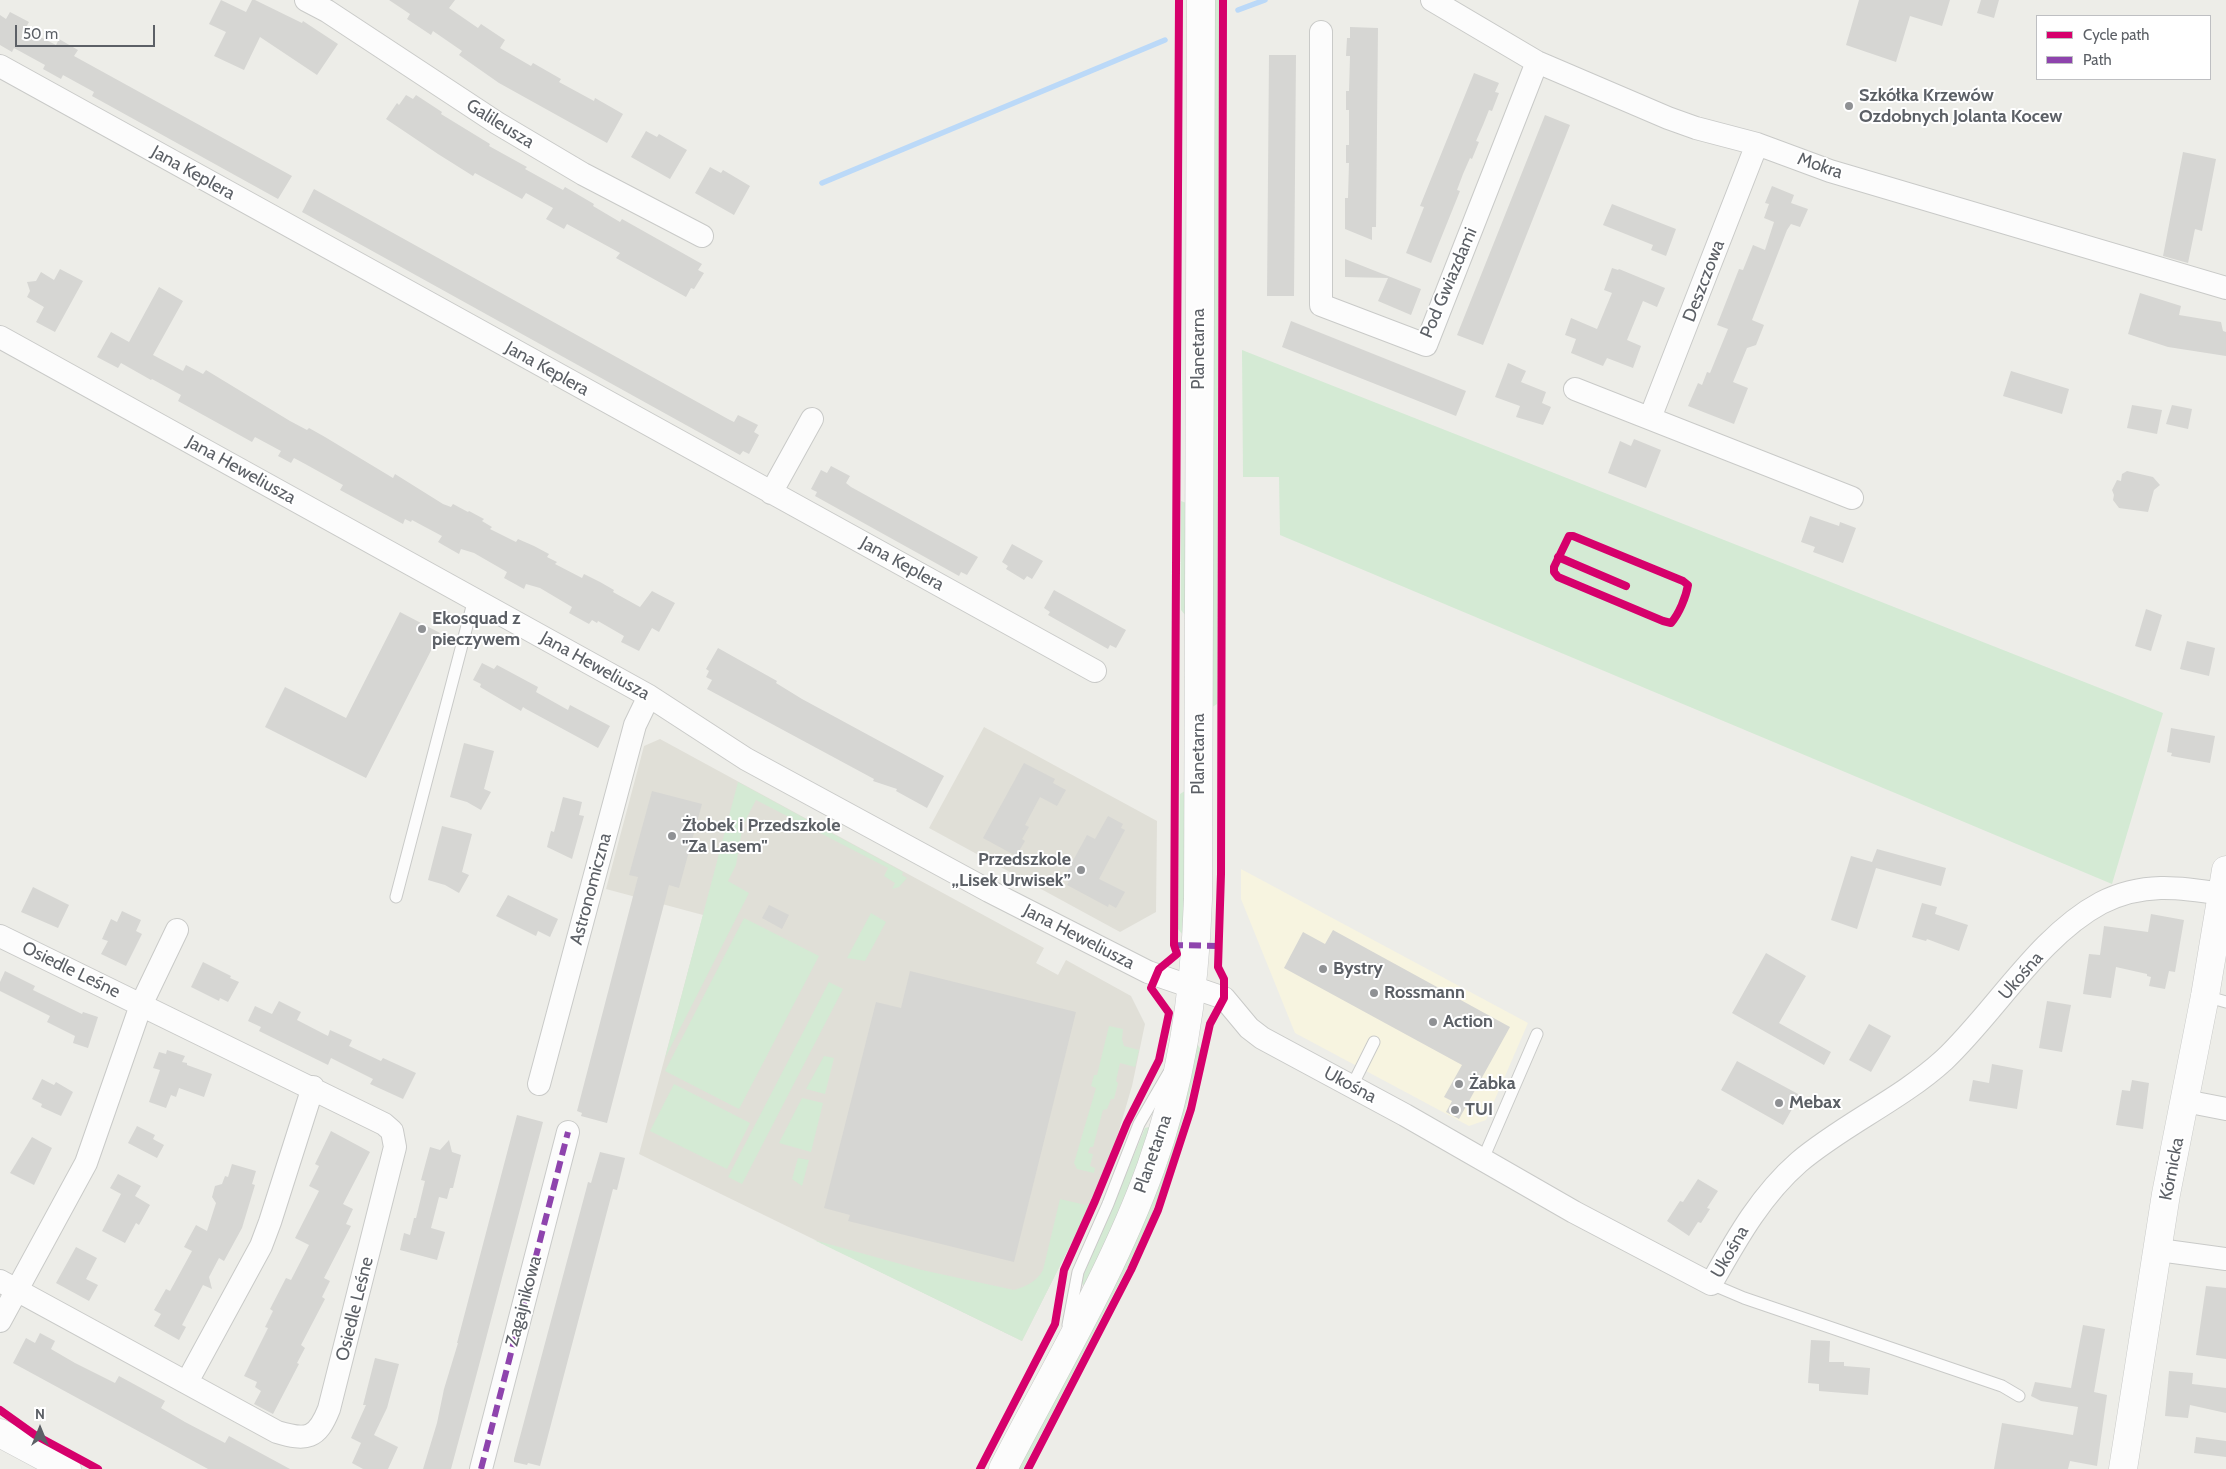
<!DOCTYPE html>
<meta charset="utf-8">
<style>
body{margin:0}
#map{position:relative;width:2226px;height:1469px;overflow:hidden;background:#edede8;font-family:Cabin,sans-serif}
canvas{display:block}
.legend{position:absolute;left:2036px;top:15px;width:175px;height:65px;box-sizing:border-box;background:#fff;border:1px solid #bebfc2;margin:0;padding:6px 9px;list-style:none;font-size:15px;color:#5c6066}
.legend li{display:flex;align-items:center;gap:10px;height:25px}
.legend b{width:25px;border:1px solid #bebfc2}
.north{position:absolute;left:15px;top:1404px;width:50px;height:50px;-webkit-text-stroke:4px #fff;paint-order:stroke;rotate:0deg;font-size:14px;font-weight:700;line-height:20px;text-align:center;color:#5c6066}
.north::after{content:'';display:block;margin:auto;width:18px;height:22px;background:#5c6066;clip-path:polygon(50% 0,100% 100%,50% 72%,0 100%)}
.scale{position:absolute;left:15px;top:25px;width:140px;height:22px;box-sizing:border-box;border:2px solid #5c6066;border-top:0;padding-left:6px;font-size:15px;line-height:18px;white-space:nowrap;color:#5c6066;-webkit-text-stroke:4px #fff;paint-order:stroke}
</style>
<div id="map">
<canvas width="2226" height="1469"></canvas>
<ul class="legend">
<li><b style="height:6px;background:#d6006c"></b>Cycle path</li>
<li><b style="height:6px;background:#8e44ad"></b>Path</li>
</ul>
<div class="north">N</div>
<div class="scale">50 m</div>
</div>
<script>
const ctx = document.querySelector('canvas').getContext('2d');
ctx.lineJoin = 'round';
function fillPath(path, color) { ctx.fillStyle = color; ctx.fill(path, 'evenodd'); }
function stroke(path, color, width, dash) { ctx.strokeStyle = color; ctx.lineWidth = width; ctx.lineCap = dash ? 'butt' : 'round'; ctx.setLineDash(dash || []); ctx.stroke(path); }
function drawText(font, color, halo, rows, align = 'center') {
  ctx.font = font + ' Cabin,sans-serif'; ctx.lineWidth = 4; ctx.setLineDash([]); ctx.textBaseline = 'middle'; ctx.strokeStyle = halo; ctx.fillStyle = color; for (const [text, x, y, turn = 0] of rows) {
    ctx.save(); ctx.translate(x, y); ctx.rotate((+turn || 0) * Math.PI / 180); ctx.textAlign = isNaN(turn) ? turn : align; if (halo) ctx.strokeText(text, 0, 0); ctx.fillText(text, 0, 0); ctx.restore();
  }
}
fillPath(new Path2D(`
 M1241 869 1528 1023 1486 1120 1469 1126 1295 1033 1241 899Z`), '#f7f4e0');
fillPath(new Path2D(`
 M984 727 1157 821 1156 912 1120 932 929 828Z
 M660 739 1044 948 1036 963 1058 975 1066 960 1131 996 1145 1024 1132 1086 1115 1144 1093 1200 1022 1341 639 1154 703 915 606 889 644 746Z`), '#e0dfd7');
fillPath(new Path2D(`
 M1211 0H1219L1217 704 1211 708Z
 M1242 350 2163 713 2112 884 1280 535 1279 477H1243Z
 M1181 501 1189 504 1186 616 1181 610Z
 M738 782 903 872 902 875 907 878 899 887 892 889 895 883 884 876 888 868 756 800 743 825 736 865 728 881 749 893 665 1058Z
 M1188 789 1183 935 1178 929 1180 794Z
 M871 913 886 922 865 961 847 958Z
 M744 918 819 956 739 1109 665 1071Z
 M829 982 843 989 742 1184 728 1177Z
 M1109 1026 1123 1029 1122 1039 1124 1046 1139 1050 1135 1067 1120 1063 1116 1081 1118 1083 1114 1099H1111L1107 1109 1103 1110 1093 1147H1090L1088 1153 1093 1154 1090 1166 1095 1168 1094 1173 1077 1169 1074 1163 1096 1088 1091 1086 1094 1075H1097Z
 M1196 1042 1201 1050 1172 1160 1151 1216 1127 1268 1023 1469H1015Z
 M824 1056 834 1058 825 1094 806 1089Z
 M674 1084 750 1123 727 1169 650 1131Z
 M802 1098 823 1103 811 1152 779 1143Z
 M1149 1127 1151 1130 1124 1208 1085 1286 1083 1285 1081 1281 1145 1128Z
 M798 1158 809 1160 802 1186 792 1179Z
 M1060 1199 1090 1206 1022 1341 814 1240 922 1270 1014 1290C1027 1286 1036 1282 1043 1270Z`), '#d4ead4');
stroke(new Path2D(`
 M1238 10 1265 0
 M822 183 1165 40`), '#bbd9f8', 5.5);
fillPath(new Path2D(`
 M221 0 246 12 252 0H255L302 23 303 21 338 44 317 75 260 37 244 70 214 56 226 32 209 24Z
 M389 0H455L449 8 478 28 481 24 505 40 500 48 531 66 533 63 561 79 559 82 594 101 595 98 623 114 607 143 499 83 459 55 462 51 433 31 431 35 407 19 410 14Z
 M1859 0H1950L1942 26 1910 16 1896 62 1846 45Z
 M1981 0H1999L1994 18 1977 13Z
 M10 12 29 22 25 29 56 45 59 39 78 50 74 56 292 176 278 199 92 96 94 92 63 75 61 79 43 69 45 65 14 48 12 52 0 45V15L6 19Z
 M1350 27 1378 28 1376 227H1372V240L1345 229V198H1348L1349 163H1346V145H1349V110H1346V91H1349L1350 56H1346L1347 38H1350Z
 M1269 55H1296L1294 296H1267Z
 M1474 73 1499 83 1495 92 1499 93 1492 111 1489 110 1483 125 1476 141 1479 142 1472 159 1470 158 1463 174 1457 190 1460 191 1431 263 1406 253 1424 207 1420 206Z
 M406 95 413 99 416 95 442 112 441 114 490 144 489 146 527 167 525 169 563 190 565 187 594 204 593 206 620 222 622 219 702 264 698 270 704 273 694 289 691 288 686 297 616 258 620 253 567 224 564 229 546 219 553 208 526 193 522 199 475 173 473 176 438 154 386 119 397 103 399 105Z
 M1545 115 1570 125 1483 345 1457 335Z
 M646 131 657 137 659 134 687 150 670 179 631 157Z
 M2183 152 2216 159 2202 231 2195 229 2188 263 2163 256Z
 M710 167 721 173 723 170 750 186 734 215 695 193Z
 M1772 186 1794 195 1791 203 1808 209 1800 227 1791 224 1787 230 1752 320 1764 325 1756 345 1747 348 1733 382 1748 388 1734 424 1688 406 1698 383 1702 385 1707 372 1710 373 1728 329 1717 325 1739 269 1743 270 1753 245 1765 250 1774 222 1764 218 1769 204 1765 203Z
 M314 189 728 419 734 422 738 415 758 425 754 432 759 435 749 454 743 451 740 455 302 212Z
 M1612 204 1676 229 1666 256 1651 250 1653 245 1603 225Z
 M1345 259 1421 289 1411 315 1378 301 1388 278 1345 277Z
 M1612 268 1618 270 1619 269 1665 288 1657 307 1643 301 1627 340 1641 346 1633 368 1607 358 1603 366 1571 353 1576 339 1565 335 1571 318 1597 329 1612 293 1604 290Z
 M60 269 83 281 55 332 36 322 44 307 27 297 30 291 27 282 36 281 41 272 54 280Z
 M159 287 183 301 153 355 183 371 186 365 203 374 206 370 290 421 307 430 309 428 325 437 393 478 395 474 443 504 451 507 453 504 468 512 469 511 484 519 482 521 492 527 490 529 516 542 518 539 534 546 549 554 547 557 557 562 555 564 582 578 584 574 600 582 614 590 613 592 640 607 652 591 675 603 659 632 652 628 639 651 621 642 624 636 598 621 597 623 592 620 589 624 569 613 572 607 540 588 526 584 524 589 504 578 507 572 474 553 461 549 459 554 438 542 442 536 412 520 411 522 405 519 403 524 340 490 343 485 307 465 294 458 291 463 278 456 281 451 255 437 252 442 178 401 181 395 152 379 151 380 121 363 118 368 97 357 111 332 129 342Z
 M2140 293 2181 306 2179 315 2221 322 2223 331 2226 332V356L2168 347 2128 334Z
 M1291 321 1466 391 1456 416 1282 347Z
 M1508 363 1526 371 1521 382 1546 392 1542 403 1551 407 1543 425 1516 417 1520 406 1495 397Z
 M2011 371 2069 389 2062 414 2003 396Z
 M2132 405 2162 410 2157 434 2127 428Z
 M2172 405 2192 409 2188 429 2166 424Z
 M1634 439 1661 450 1646 488 1608 473 1620 441 1631 446Z
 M831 466 850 476 846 483 851 487 978 557 967 575 961 572 959 576 815 496 817 492 811 489 821 470 827 473Z
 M2127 471 2153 477 2160 485 2154 490 2148 512 2119 508 2113 500 2114 495 2112 490 2117 480 2121 481 2122 474Z
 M1810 516 1839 526 1840 522 1856 528 1843 563 1813 552 1815 547 1801 542Z
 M1012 544 1043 561 1032 579 1027 576 1024 580 1006 569 1008 566 1002 562Z
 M1054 590 1126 630 1116 648 1110 645 1108 649 1048 615 1050 612 1044 608Z
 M2146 609 2162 615 2151 651 2135 646Z
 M400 612 440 633 366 778 265 727 285 687 346 718Z
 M2187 641 2215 648 2209 676 2180 669Z
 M718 648 777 681 776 683 802 699 944 776 927 808 896 791 897 789 873 781 874 779 707 689 712 680 706 677 709 671 706 669Z
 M482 663 494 669 497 665 538 687 536 692 568 710 570 705 610 726 598 748 526 709 523 707 521 711 480 687 481 684 473 680Z
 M2171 728 2215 736 2210 763 2171 756 2172 753 2167 752Z
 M464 743 494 751 484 789 491 792 481 810 467 802 450 797Z
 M1024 763 1055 779 1053 783 1066 790 1057 806 1040 797 1025 825 1029 827 1022 839 1025 841 1016 856 983 838Z
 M652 791 702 804 679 888 669 885 607 1123 581 1116 582 1113 577 1111 638 877 629 875Z
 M563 797 582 802 579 815 584 816 572 859 547 847 551 831 554 832Z
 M1108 816 1123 824 1121 828 1125 830 1099 879 1125 892 1116 908 1109 904 1108 907 1067 885 1069 882 1063 879 1087 835 1095 839Z
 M442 826 472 834 462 872 469 875 459 893 445 885 428 880Z
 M1877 849 1946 868 1941 886 1876 868 1857 929 1831 920 1851 856 1872 862Z
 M33 887 69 905 58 928 21 912Z
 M508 895 558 919 550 937 538 931 536 936 496 916Z
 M1922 903 1937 907 1935 914 1968 925 1959 951 1927 939 1926 941 1912 937Z
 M769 905 789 915 782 929 762 918Z
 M122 911 141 920 136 931 142 934 126 966 101 954 108 941 102 939 111 919 117 922Z
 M2151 914 2184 920 2175 972 2169 971 2165 989 2149 986 2151 977 2147 976V974L2116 967 2111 998 2083 994 2089 954 2100 955 2104 926 2148 932Z
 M1333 930 1510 1027 1459 1119 1446 1112 1452 1101 1444 1097 1462 1065 1284 968 1303 932 1325 944Z
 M1766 953 1806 976 1779 1023 1831 1052 1824 1065 1732 1013Z
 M203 962 231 976 230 978 239 982 228 1002 220 998 219 1001 191 987Z
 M5 971 35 986 33 990 82 1014 83 1012 98 1017 88 1048 73 1043 75 1036 47 1022 50 1016 0 991V982Z
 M910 971 1076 1012 1014 1262 848 1221 850 1215 824 1208 876 1002 901 1008Z
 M279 1001 301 1012 297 1020 328 1036 330 1030 352 1040 349 1046 381 1061 383 1058 416 1073 403 1099 370 1084 373 1079 331 1058 328 1065 259 1031 261 1027 248 1021 255 1006 272 1014Z
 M2047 1001 2071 1005 2062 1052 2039 1048Z
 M1869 1024 1891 1036 1871 1072 1849 1060Z
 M167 1050 185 1056 182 1062 187 1063V1065L212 1074 204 1097 179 1088 176 1097 171 1095 166 1108 149 1102 160 1070 153 1068 159 1052 166 1054Z
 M1737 1061 1800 1095 1783 1125 1721 1090Z
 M1992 1064 2023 1070 2017 1109 1969 1101 1973 1080 1989 1083Z
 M42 1079 54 1085 56 1082 73 1092 61 1116 41 1107 42 1104 32 1099Z
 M2132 1080 2149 1083 2143 1129 2116 1125 2122 1090 2130 1091Z
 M517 1115 543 1122 478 1369 451 1469H423L437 1423 444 1389 458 1343H457Z
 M137 1126 155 1135 153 1139 164 1145 157 1158 128 1143Z
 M331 1131 370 1152 343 1204 353 1209 346 1224 351 1226 324 1278 330 1281 322 1297 325 1299 301 1345 305 1348 297 1363 299 1364 273 1414 254 1404 261 1391 255 1387 257 1382 244 1376 268 1328 265 1327 273 1311 270 1309 286 1278 291 1280 309 1245 295 1238 319 1191 309 1186 319 1166 315 1164Z
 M32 1137 52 1148 34 1185 10 1173Z
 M449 1140 452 1152 461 1155 453 1188H450L447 1199 439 1197 431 1228 445 1232 437 1260 400 1250 404 1233 410 1235 414 1218H416L425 1181 421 1180 430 1147 440 1150Z
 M600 1152 625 1158 617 1190 613 1189 540 1466 528 1463 527 1465 514 1462V1459L586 1190 588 1182 591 1183Z
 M232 1164 256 1171 252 1184 255 1185 242 1228 224 1261 219 1258 209 1277 212 1289 203 1285 182 1325 186 1327 179 1340 154 1326 161 1314 154 1310 166 1289 170 1291 192 1251 184 1247 196 1225 207 1231 216 1203 212 1197 215 1186 222 1184 225 1176 228 1177Z
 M118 1174 141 1186 135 1196 150 1205 139 1225 136 1223 125 1243 102 1231 121 1194 110 1188Z
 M1698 1179 1718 1191 1707 1208 1710 1209 1701 1223 1698 1222 1689 1236 1667 1221 1680 1201 1683 1202Z
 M76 1247 97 1258 86 1279 98 1285 89 1301 56 1283Z
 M2206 1286 2226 1288V1359L2196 1355Z
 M2083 1325 2105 1329 2094 1392 2107 1395 2097 1466 2070 1461 2068 1469H1994L2002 1423 2073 1435 2078 1407 2041 1401 2031 1396 2035 1382 2071 1388Z
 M40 1333 55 1341 51 1349 75 1363 115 1383 119 1376 165 1401 161 1408 185 1422 225 1443 229 1436 290 1469H208L13 1363 26 1338 35 1343Z
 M1811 1340 1830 1341 1829 1362H1844V1366L1870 1368 1868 1395 1819 1391V1384L1808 1383Z
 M375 1358 399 1364 387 1408 374 1435 398 1447 388 1469H363L352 1463 361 1443 351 1438 366 1405H363Z
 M2169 1371 2193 1373 2192 1384 2226 1388V1413L2190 1405 2188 1418 2165 1416Z
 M2196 1437 2226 1441V1457L2194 1453Z`), '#d6d6d3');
const service = new Path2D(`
 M396 897 474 599
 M2205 996 2226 1002
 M1352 1086 1374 1042
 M1483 1159 1537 1034
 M1711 1284 1744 1298 2002 1386 2019 1396
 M1068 1325 1078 1272 1108 1204 1139 1124 1168 1074`);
const minor = new Path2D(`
 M306 0 327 11 497 123 583 174 702 236
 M1432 0 1537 62 1668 118 1696 128 1757 144 1830 171 2226 288
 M1321 32V305L1426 345 1537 62
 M0 66 1095 671
 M0 337 649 696 746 759 989 891 1148 972 1224 998 1249 1028 1262 1038 1405 1115 1574 1212 1711 1284C1736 1240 1760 1196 1799 1162 1844 1124 1900 1100 1944 1060 1995 1012 2039 936 2101 903 2142 882 2179 887 2222 894
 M1575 389 1852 498
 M1650 418 1757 144
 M771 493 812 419
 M0 936 384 1124 392 1131 395 1147 329 1409C317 1439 307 1441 277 1432L0 1281
 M539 1084 635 725 649 696
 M2185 1101 2226 1109
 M2159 1250 2226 1259
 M0 1321 86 1163 141 1005 177 930
 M187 1382 261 1246 270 1222 313 1087
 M481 1469 568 1132`);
const tertiary = new Path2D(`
 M0 1433 67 1469
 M1003 1469C1054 1370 1113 1272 1151 1167 1182 1081 1195 990 1198 899L1201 0
 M2123 1469 2166 1194 2205 996 2226 870`);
stroke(service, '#c9cac8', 13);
stroke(minor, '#c9cac8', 24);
stroke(tertiary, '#c9cac8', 29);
stroke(service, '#fcfcfc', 11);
stroke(minor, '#fcfcfc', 22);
stroke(tertiary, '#fcfcfc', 28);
stroke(new Path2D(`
 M1174 942V945L1218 946
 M481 1469 568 1132`), '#8e44ad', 6, [12, 6]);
stroke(new Path2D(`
 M1569 536H1573L1683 581 1688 585C1686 597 1679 614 1671 623L1663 621 1558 577 1554 572V567Z
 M1558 557 1626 586
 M0 1410 35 1435 98 1469
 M980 1469 1055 1324 1064 1270 1095 1201 1127 1123 1159 1060 1169 1013 1151 988 1159 969 1177 954 1174 945 1179 0
 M1028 1469 1131 1270 1158 1210 1191 1109 1210 1024 1224 998V979L1218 967 1221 874 1223 0`), '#d6006c', 8);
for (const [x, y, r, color] of [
 [1849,106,5,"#8f9194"],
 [422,629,5,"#8f9194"],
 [672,836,5,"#8f9194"],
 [1081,870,5,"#8f9194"],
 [1323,969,5,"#8f9194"],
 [1374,993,5,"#8f9194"],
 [1433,1022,5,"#8f9194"],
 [1459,1084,5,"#8f9194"],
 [1779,1103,5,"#8f9194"],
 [1455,1110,5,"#8f9194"]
]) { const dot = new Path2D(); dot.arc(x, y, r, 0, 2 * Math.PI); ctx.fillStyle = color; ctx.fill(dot); stroke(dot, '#fff', 2); }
drawText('bold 18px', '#5c6066', '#fff', [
 ["Szkółka Krzewów",1859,96],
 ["Ozdobnych Jolanta Kocew",1859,117],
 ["Ekosquad z",432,619],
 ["pieczywem",432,640],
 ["Żłobek i Przedszkole",682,826],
 ["\"Za Lasem\"",682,847],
 ["Przedszkole",1071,860,"right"],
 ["„Lisek Urwisek”",1071,881,"right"],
 ["Bystry",1333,969],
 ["Rossmann",1384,993],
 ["Action",1443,1022],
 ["Żabka",1469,1084],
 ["Mebax",1789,1103],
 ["TUI",1465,1110]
], 'left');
drawText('18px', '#5c6066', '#fff', [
 ["Galileusza",500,124,32],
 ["Mokra",1820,166,19],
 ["Jana Keplera",193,173,29],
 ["Deszczowa",1704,281,-69],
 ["Pod Gwiazdami",1449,283,-67],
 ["Planetarna",1199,349,-90],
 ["Jana Keplera",547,369,29],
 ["Jana Heweliusza",241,470,29],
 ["Jana Keplera",902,564,29],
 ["Jana Heweliusza",595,666,29],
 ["Planetarna",1199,754,-90],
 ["Astronomiczna",591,889,-75],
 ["Jana Heweliusza",1079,937,27],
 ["Osiedle Leśne",71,970,26],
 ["Ukośna",2021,976,-49],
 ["Ukośna",1350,1085,28],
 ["Planetarna",1153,1154,-71],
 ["Kórnicka",2172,1169,-79],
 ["Ukośna",1730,1252,-60],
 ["Zagajnikowa",524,1301,-75],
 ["Osiedle Leśne",355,1309,-76]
]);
</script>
